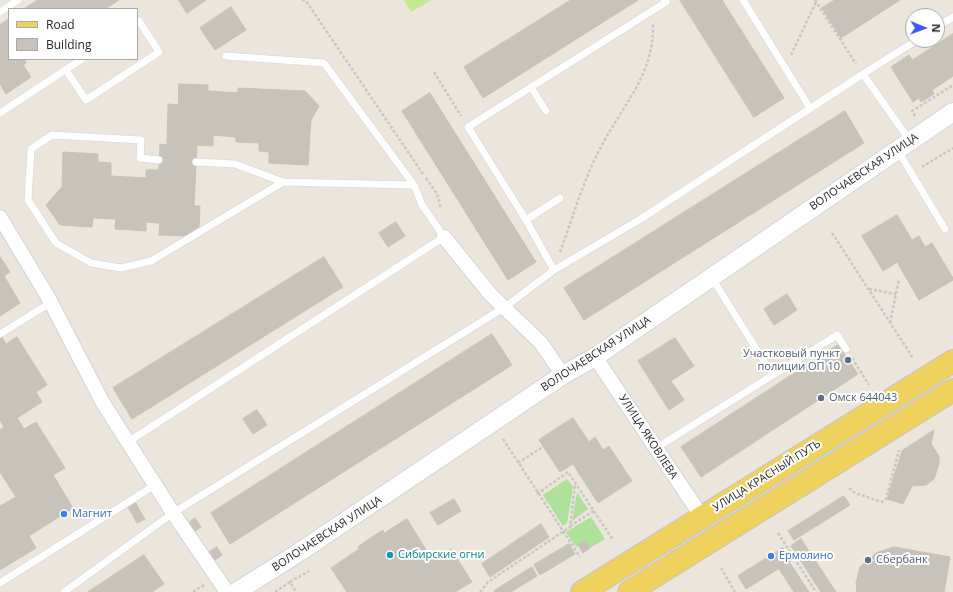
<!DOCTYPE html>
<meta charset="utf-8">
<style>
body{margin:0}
#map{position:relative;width:953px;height:592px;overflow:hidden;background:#ebe5db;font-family:"Open Sans",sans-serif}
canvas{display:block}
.legend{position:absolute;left:8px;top:8px;width:130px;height:52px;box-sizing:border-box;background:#fff;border:1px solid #a9a9a9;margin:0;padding:5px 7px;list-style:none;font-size:12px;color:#292929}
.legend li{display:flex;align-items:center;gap:8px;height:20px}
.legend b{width:20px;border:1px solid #a9a9a9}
.north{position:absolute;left:905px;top:8px;width:40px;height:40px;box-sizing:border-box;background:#fff;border:1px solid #a9a9a9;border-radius:50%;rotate:91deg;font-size:11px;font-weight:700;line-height:16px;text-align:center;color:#292929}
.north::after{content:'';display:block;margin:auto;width:14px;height:18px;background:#3c58f7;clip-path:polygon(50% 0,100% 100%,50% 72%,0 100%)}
</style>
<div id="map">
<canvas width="953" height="592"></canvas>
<ul class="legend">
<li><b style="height:5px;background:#efd25d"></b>Road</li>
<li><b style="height:11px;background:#c7c3ba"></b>Building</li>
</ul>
<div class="north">N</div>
</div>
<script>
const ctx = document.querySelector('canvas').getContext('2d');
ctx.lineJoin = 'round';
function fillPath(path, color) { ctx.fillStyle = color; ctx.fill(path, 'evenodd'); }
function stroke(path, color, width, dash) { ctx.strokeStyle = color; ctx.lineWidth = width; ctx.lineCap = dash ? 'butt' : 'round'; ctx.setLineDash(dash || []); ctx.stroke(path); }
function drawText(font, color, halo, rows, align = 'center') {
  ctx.font = font + ' "Open Sans",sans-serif'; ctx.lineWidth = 4; ctx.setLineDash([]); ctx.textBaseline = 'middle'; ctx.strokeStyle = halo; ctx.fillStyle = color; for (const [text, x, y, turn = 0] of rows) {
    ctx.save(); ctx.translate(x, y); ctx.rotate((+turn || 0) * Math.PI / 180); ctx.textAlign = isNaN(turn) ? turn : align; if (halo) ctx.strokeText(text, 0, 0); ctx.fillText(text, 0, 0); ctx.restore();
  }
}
fillPath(new Path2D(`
 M567 479 573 487 567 523 563 526 543 495Z
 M577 492 588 509 572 521Z
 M591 517 605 539 590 548 585 541 576 547 566 532Z`), '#aee298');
fillPath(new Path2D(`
 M404 0H432L411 12Z`), '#c2e993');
const building = new Path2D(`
 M38 0H119L105 9H24Z
 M179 0H206L187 13Z
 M571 0H638L483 98 464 67Z
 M680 0H722L784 98 754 117Z
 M835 0H900L841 38 822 8Z
 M231 7 246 30 215 50 200 28Z
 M9 19V59H24L26 63 23 65 31 77 6 94 0 84V25Z
 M953 34V76L932 90 934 94 921 102 919 98 913 102 891 67 909 55 912 60Z
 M179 84 208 85V91L238 93V88L305 91 319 106 311 120 308 165 269 163V152L259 151V143L236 142V137L213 135V146L197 145 194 206H200L199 227 184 236 159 235 160 223 146 222V231L115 229 116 219 93 218 92 227 60 225 46 205 62 187 63 152 98 154V162L111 163V176L146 178V170H159L160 144 167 145 168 104 178 105Z
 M430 93 536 262 508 280 402 111Z
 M845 111 864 143 584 320 564 288Z
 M897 215 912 240 919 236 925 247 932 243 953 278V280L919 300 897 262 883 271 862 236Z
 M396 222 405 236 388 247 379 233Z
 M0 257 10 272 4 276 20 303 0 316Z
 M324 257 343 287 132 419 113 388Z
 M787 294 797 310 774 325 764 309Z
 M0 334 6 344 17 337 47 385 36 392 42 402 17 418 24 429 36 422 65 468 53 475 73 508 29 536 36 548 0 570V506L16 497 0 472V430L4 427 0 420Z
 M492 334 512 365 230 544 211 513Z
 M675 338 694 366 671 381 684 400 669 410 638 361Z
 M838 345 858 374 701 477 681 447Z
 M257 410 267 425 253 434 243 419Z
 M573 418 589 442 595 437 603 450 609 446 632 481 598 503 573 464 560 472 539 440Z
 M934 430 931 444 939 456V464L934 479 926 485 912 486 903 504 887 499 902 451Z
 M844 496 850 505 794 540 788 531Z
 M454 499 461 511 438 525 430 513Z
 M136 503 140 511 133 515 128 508Z
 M140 511 145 519 137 523 133 516Z
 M195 518 201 527 195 531 189 523Z
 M407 519 433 561 451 549 472 582 455 592H347L331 568 359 549 358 547 369 539 383 530 384 533Z
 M541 524 549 537 490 577 482 564Z
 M801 539 836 592H821L791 546Z
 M585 541 590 548 583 553 578 545Z
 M569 544 575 554 540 575 534 565Z
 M217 547 222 555 215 560 209 552Z
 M894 547 950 557 944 592H857L856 583 860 567 876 553Z
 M783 548 791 561 746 589 738 576Z
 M144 555 164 584 152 592H88Z
 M790 563 809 592H794L779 569Z
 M532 567 537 576 511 592H494V591Z`);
fillPath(building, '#c7c3ba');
stroke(building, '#c7c1b5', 1);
const service = new Path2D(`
 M743 0 810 108
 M0 12 18 0
 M937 27 953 17
 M226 56 324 63 414 185
 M66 70 86 100 159 52 139 21 137 23
 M863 74 917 40
 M531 87 546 111
 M0 113 82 59
 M898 151 945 229
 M196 162 235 164 283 182
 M526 220 560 198
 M554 270 526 220 468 127 666 2 664 0
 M712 278 772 374
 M0 334 50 303
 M128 442 444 237 422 205 414 185 283 182 151 261 121 268 91 263 56 243 28 200 31 149 52 135 141 140 140 158 159 160
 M656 448 837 335 846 349
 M0 583 155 485
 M64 592 173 513 505 307 554 270 639 220 863 74 910 141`);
const minor = new Path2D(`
 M0 217 48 297 103 403 173 513 227 592
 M444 237 491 295 541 343 563 375
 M595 357 702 517`);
const tertiary = new Path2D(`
 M236 592 298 553 563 375 595 357 953 112`);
const primary = new Path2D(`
 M582 592 953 361
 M629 592 953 390`);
stroke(service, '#d0d3e2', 8);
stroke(minor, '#d0d3e2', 16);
stroke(tertiary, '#d0d3e2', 20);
stroke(primary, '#c7c7c7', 24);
stroke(new Path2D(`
 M302 0 306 1 423 174
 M815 0 856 64
 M791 55 816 2
 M434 72 461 116
 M915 116 912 111 953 85
 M922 167 953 148
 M426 178 437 194 441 209
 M832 233 913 358
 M560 252C573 217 584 178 602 145 624 103 654 75 653 24
 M869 289 896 294
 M890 323 899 279
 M852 358 869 385
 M503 439 580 557
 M518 463 541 448
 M849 488 855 493 882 502 886 499 899 450
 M537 494 568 472 613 540
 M570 526 594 511
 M778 533 816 592
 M721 568 735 592
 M290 582 309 571
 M193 592 204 585
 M275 592 290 582 296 592
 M480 592 488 582 570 527 575 484`), '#c7c7c7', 2.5, [3, 2]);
stroke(service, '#fff', 7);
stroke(minor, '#fff', 14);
stroke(tertiary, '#fff', 18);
stroke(primary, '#efd25d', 22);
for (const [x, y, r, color] of [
 [848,360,4,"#5c6f8a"],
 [821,398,4,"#5c6f8a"],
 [64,514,4,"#3f7fe0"],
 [390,555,4,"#0f9aa8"],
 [771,556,4,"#3f7fe0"],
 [868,560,4,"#5c6f8a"]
]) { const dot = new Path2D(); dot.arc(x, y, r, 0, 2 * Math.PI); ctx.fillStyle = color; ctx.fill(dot); stroke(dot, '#fff', 1.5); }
drawText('11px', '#292929', '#fff', [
 ["ВОЛОЧАЕВСКАЯ УЛИЦА",864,172,-34],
 ["ВОЛОЧАЕВСКАЯ УЛИЦА",596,354,-33],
 ["УЛИЦА ЯКОВЛЕВА",648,437,57],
 ["УЛИЦА КРАСНЫЙ ПУТЬ",767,476,-32],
 ["ВОЛОЧАЕВСКАЯ УЛИЦА",327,534,-33]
]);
drawText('11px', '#4e5e75', '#fff', [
 ["Участковый пункт",840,354,"right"],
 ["полиции ОП 10",840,367,"right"],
 ["Омск 644043",829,398],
 ["Сбербанк",876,560]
], 'left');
drawText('11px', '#366cbe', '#fff', [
 ["Магнит",72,514],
 ["Ермолино",779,556]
], 'left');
drawText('11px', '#0d838f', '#fff', [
 ["Сибирские огни",398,555]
], 'left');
</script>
